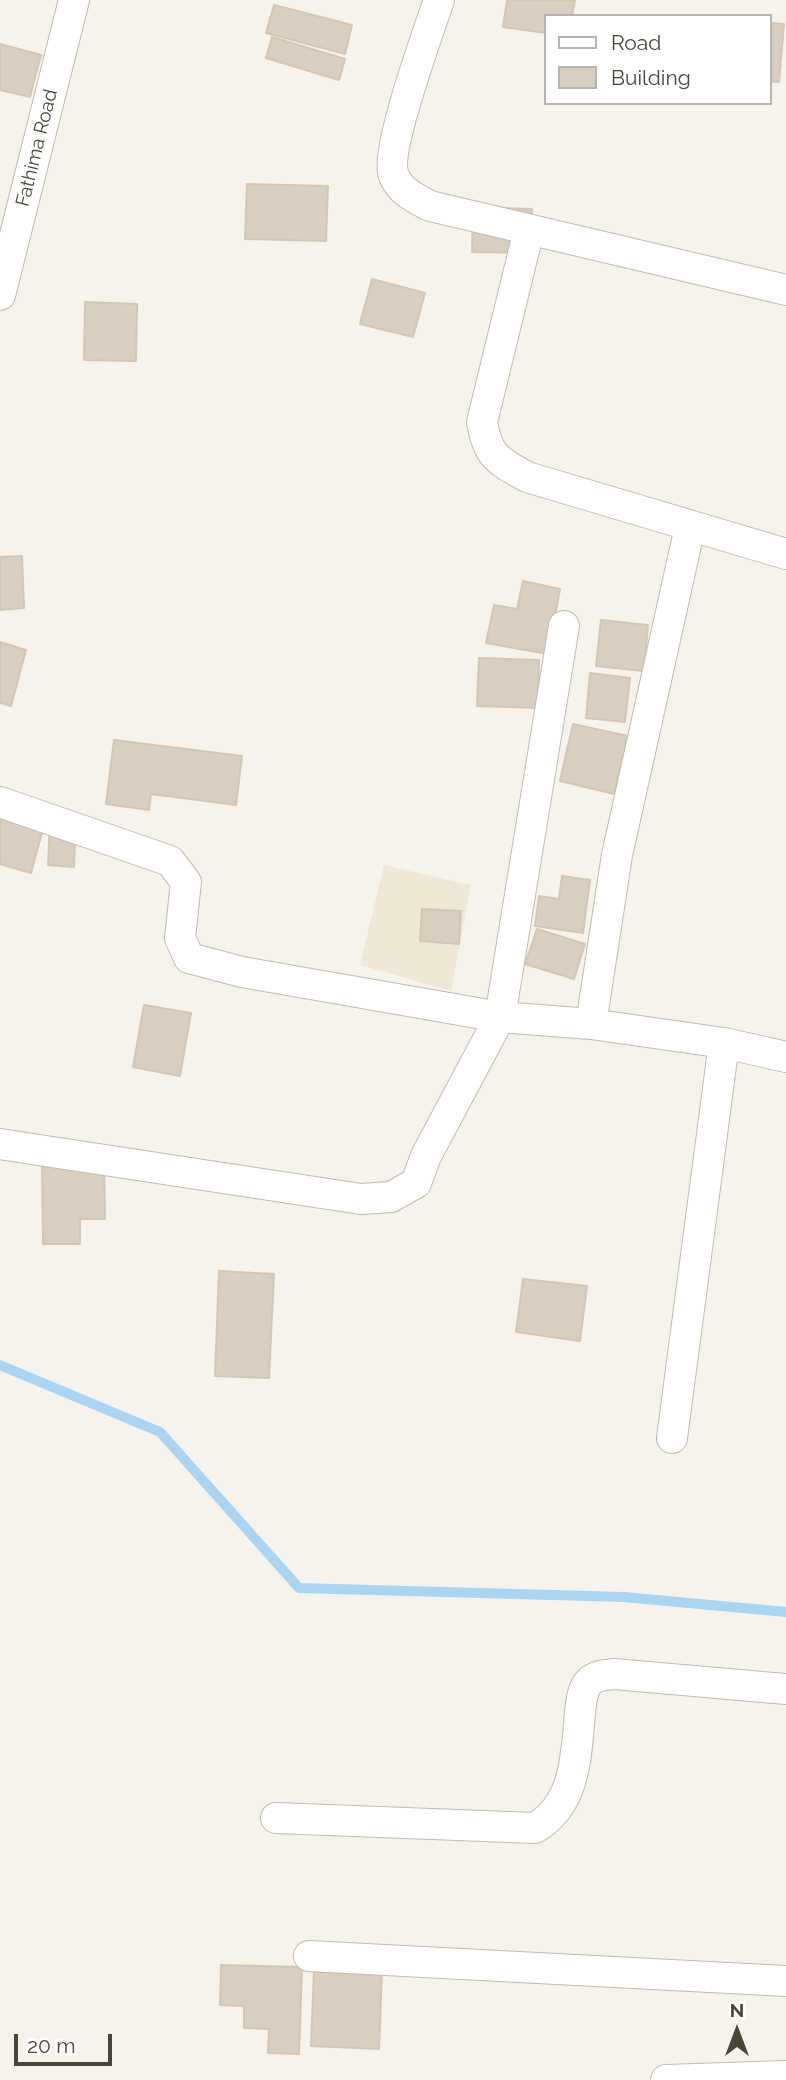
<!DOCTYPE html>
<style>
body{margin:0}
#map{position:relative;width:786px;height:2080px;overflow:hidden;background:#f6f3ec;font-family:Raleway,sans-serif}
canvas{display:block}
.legend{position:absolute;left:544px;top:14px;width:228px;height:91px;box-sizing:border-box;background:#fff;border:2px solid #b7b4b0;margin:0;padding:9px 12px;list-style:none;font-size:21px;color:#4b4439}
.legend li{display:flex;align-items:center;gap:14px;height:35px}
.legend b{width:35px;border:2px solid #b7b4b0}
.north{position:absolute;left:702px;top:1996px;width:70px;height:70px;-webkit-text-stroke:5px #fff;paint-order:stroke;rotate:0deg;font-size:19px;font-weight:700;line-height:28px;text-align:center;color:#4b4439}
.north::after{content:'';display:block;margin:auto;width:24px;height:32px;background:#4b4439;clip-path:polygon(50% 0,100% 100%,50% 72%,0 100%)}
.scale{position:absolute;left:14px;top:2034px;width:98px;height:32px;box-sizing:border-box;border:4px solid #4b4439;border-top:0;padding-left:9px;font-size:21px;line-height:24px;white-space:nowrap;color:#4b4439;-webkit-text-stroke:5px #fff;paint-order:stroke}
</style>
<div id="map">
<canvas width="786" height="2080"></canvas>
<ul class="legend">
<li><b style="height:9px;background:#fff"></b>Road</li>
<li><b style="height:19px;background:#d8cfc1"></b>Building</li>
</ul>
<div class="north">N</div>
<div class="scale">20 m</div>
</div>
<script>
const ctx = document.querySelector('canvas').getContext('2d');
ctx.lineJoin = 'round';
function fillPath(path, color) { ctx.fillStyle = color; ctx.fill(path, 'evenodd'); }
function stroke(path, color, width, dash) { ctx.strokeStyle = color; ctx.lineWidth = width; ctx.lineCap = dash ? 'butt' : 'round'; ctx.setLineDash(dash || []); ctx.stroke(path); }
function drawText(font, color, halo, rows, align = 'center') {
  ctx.font = font + ' Raleway,sans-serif'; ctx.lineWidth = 6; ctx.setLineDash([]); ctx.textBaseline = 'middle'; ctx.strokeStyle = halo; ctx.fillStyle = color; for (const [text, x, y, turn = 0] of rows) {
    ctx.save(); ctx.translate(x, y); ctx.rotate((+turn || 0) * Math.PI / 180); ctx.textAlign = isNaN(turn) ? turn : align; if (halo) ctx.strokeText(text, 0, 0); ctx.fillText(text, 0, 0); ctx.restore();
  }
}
fillPath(new Path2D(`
 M384 865 471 885 451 991 360 965Z`), '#efe8d6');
stroke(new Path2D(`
 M0 1365 160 1432 299 1588 624 1597 786 1612`), '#a9d4f2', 10);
const building = new Path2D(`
 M507 0H575L572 16H546V33L503 27Z
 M274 5 352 25 345 54 266 33Z
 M770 23 784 24 779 82 770 81Z
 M272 37 345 59 339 80 266 58Z
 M0 44 41 55 30 97 0 90Z
 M247 184 328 186 326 241 245 239Z
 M473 207 532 209 531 253 472 252Z
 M372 279 425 293 413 337 360 324Z
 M85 302 137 304 136 361 84 360Z
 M22 556 24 608 0 610V557Z
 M523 581 560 589 548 654 486 643 494 605 517 609Z
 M601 620 648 625 644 671 596 666Z
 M0 642 26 650 11 706 0 703Z
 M479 658 539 660 538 708 477 706Z
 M590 673 630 678 625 722 586 718Z
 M573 724 628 736 614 794 560 781Z
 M114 740 242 756 236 805 151 794 149 810 106 804Z
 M4 806 46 818 31 873 0 864V819Z
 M50 820 76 821 74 867 48 865Z
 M562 876 590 880 583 933 535 926 539 896 559 899Z
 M422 909 461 911 459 944 420 941Z
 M537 929 585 944 574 979 525 964Z
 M144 1005 191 1013 180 1076 133 1067Z
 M42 1161H104L105 1219H80V1244H43Z
 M219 1271 274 1274 269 1378 215 1376Z
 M523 1279 587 1286 580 1341 516 1332Z
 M315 1945 383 1947 379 2049 311 2046Z
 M221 1965 302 1967 299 2054 268 2053 269 2029 244 2028V2006L220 2005Z`);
fillPath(building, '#d8cfc1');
stroke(building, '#d3c7b4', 2);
const minor = new Path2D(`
 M439 0C429 30 384 152 394 176 401 192 415 198 430 206L786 290
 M529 230 482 422C488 457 497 460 527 477L786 554
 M0 295 74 0
 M0 802 170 861 186 882 180 938 189 958 242 972 500 1017 591 1024 724 1043 786 1057
 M591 1024 617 855 690 527
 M0 1144 361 1199 391 1197 416 1183 426 1156 500 1017 564 626
 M672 1438 724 1043
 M276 1818 535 1828C576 1804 576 1756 580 1713 581 1703 582 1689 589 1682 596 1675 605 1675 614 1674L786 1689
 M309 1956 786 1981
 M666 2080 786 2076`);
stroke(minor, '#c2bbae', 32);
stroke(minor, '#fff', 30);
drawText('19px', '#4b4439', '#fff', [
 ["Fathima Road",37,148,-76]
]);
</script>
